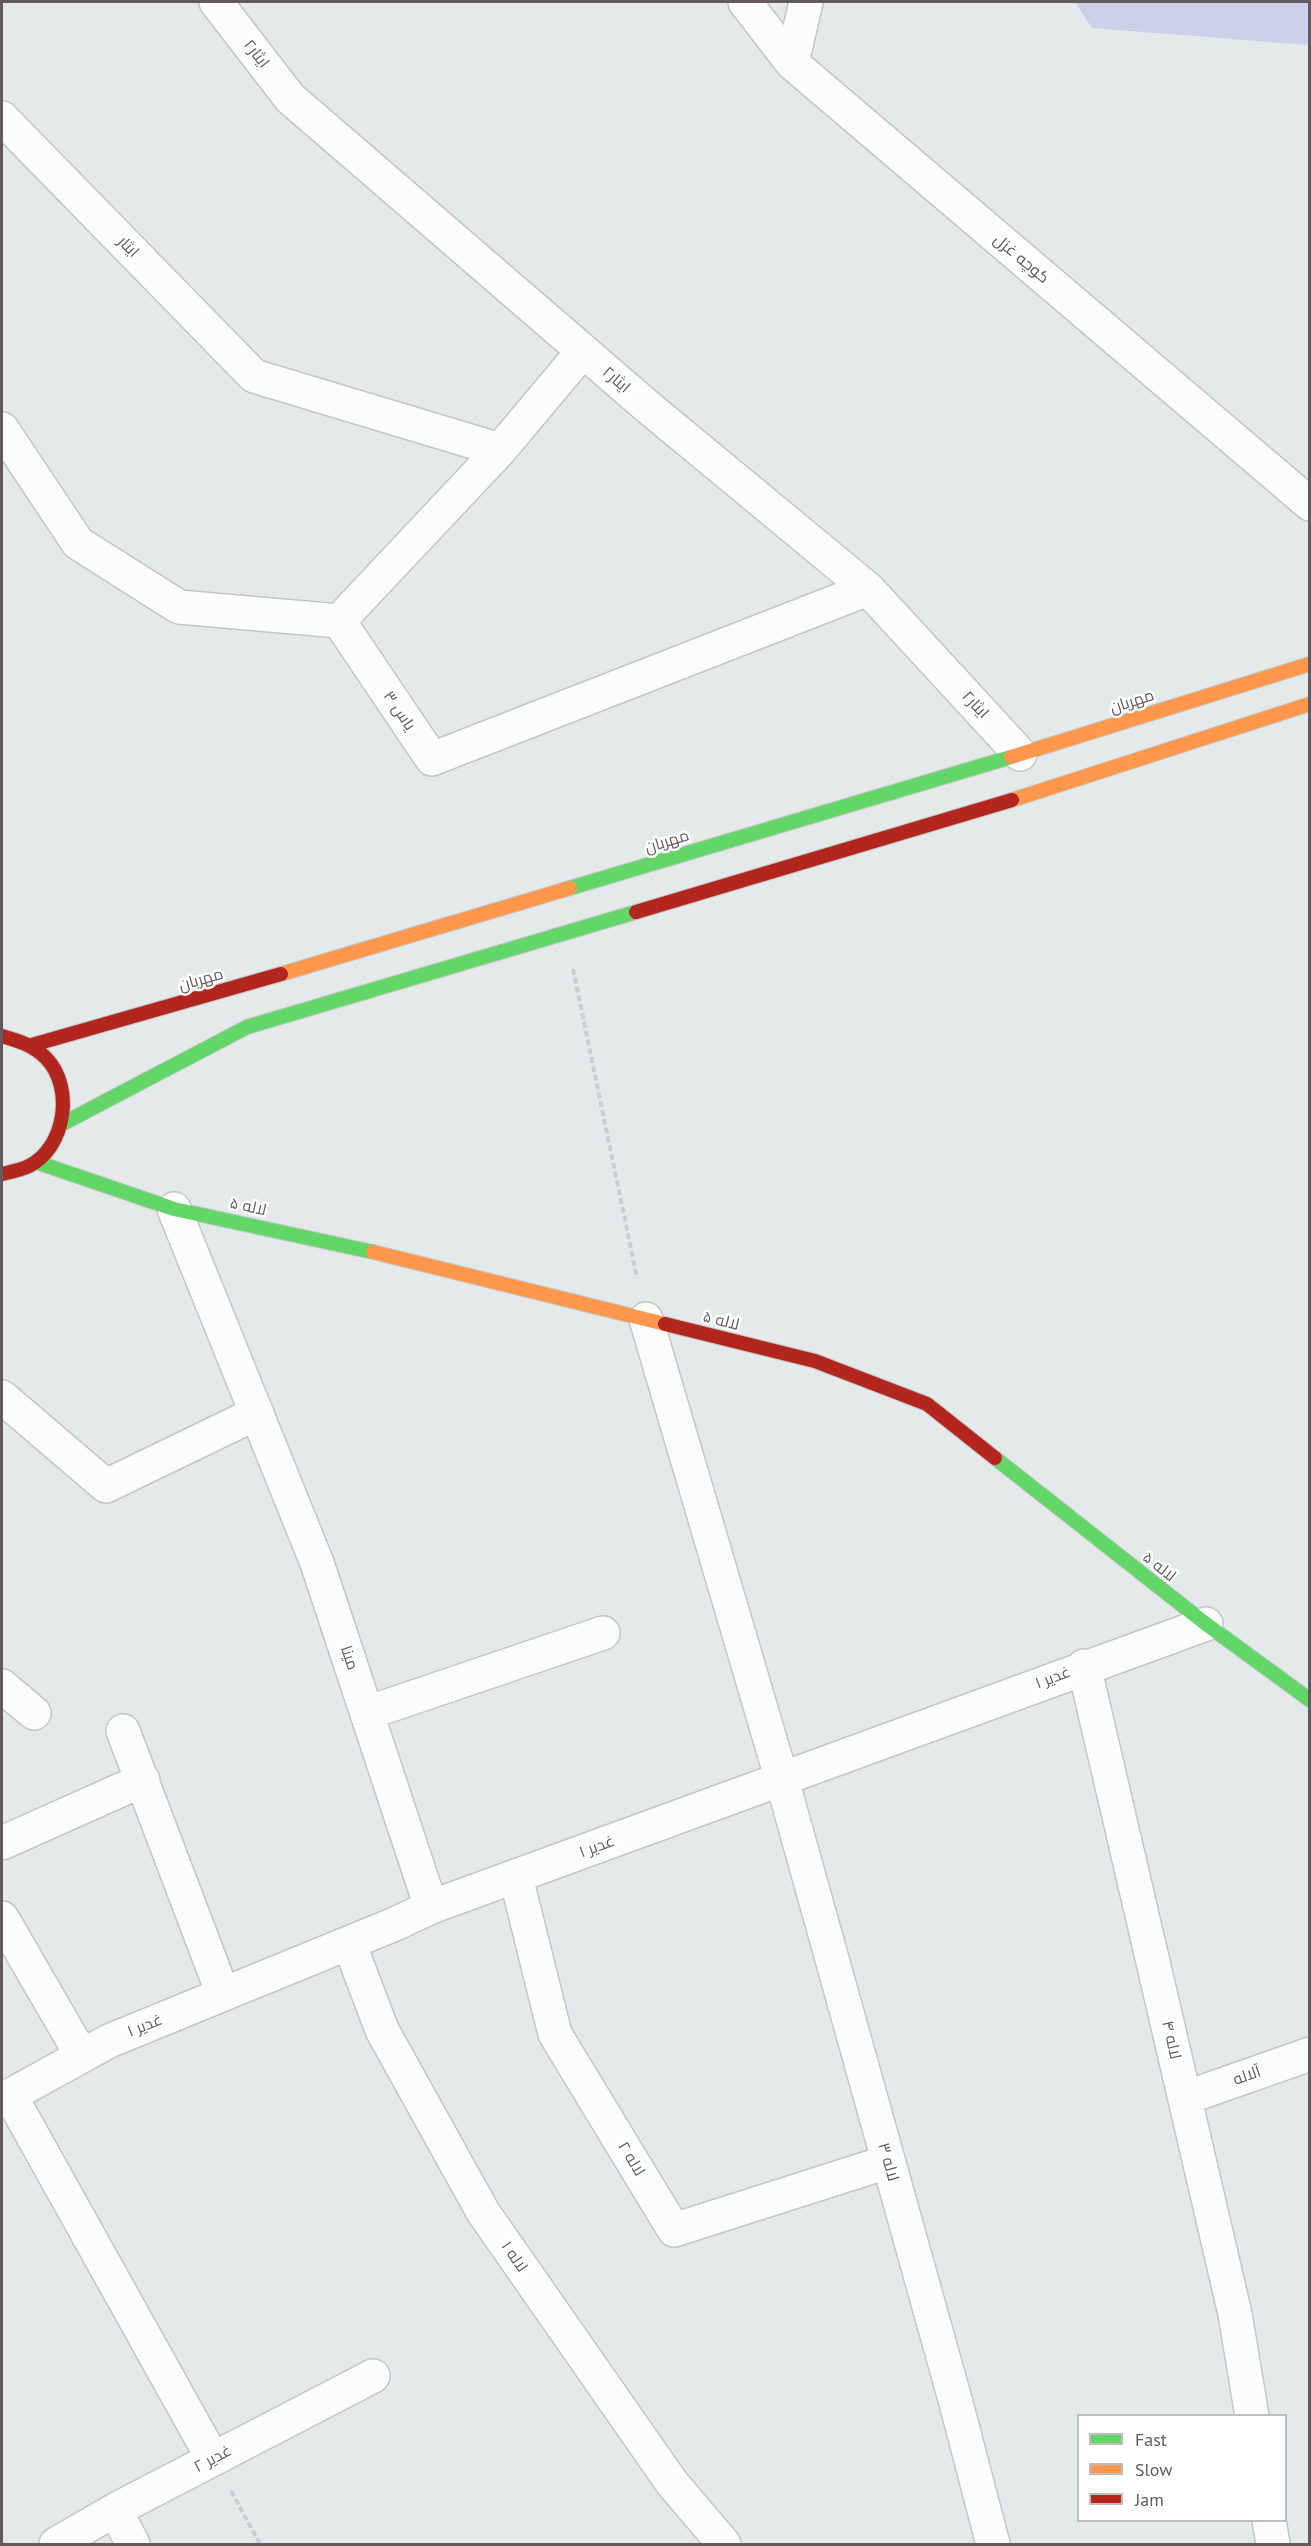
<!DOCTYPE html>
<meta charset="utf-8">
<style>
body{margin:0}
#map{position:relative;width:1311px;height:2546px;overflow:hidden;background:#e3eae9;font-family:"PT Sans",sans-serif}
canvas{display:block}
.frame{position:absolute;inset:0;border:3px solid #63595e;pointer-events:none}
.legend{position:absolute;left:1077px;top:2414px;width:210px;height:108px;box-sizing:border-box;background:#fff;border:2px solid #c1bdbf;margin:0;padding:8px 10px;list-style:none;font-size:18px;color:#63595e}
.legend li{display:flex;align-items:center;gap:12px;height:30px}
.legend b{width:30px;border:2px solid #c1bdbf}
</style>
<div id="map">
<canvas width="1311" height="2546"></canvas>
<div class="frame"></div>
<ul class="legend">
<li><b style="height:8px;background:#63d668"></b>Fast</li>
<li><b style="height:8px;background:#ff974d"></b>Slow</li>
<li><b style="height:8px;background:#b3261e"></b>Jam</li>
</ul>
</div>
<script>
const ctx = document.querySelector('canvas').getContext('2d');
ctx.lineJoin = 'round';
function fillPath(path, color) { ctx.fillStyle = color; ctx.fill(path, 'evenodd'); }
function stroke(path, color, width, dash) { ctx.strokeStyle = color; ctx.lineWidth = width; ctx.lineCap = dash ? 'butt' : 'round'; ctx.setLineDash(dash || []); ctx.stroke(path); }
function drawText(font, color, halo, rows, align = 'center') {
  ctx.font = font + ' "PT Sans",Cairo,sans-serif'; ctx.lineWidth = 5; ctx.setLineDash([]); ctx.textBaseline = 'middle'; ctx.strokeStyle = halo; ctx.fillStyle = color; for (const [text, x, y, turn = 0] of rows) {
    ctx.save(); ctx.translate(x, y); ctx.rotate((+turn || 0) * Math.PI / 180); ctx.textAlign = isNaN(turn) ? turn : align; if (halo) ctx.strokeText(text, 0, 0); ctx.fillText(text, 0, 0); ctx.restore();
  }
}
fillPath(new Path2D(`
 M1075 2H1309V45L1092 28Z`), '#ccd0e8');
const street = new Path2D(`
 M216 2 290 98 648 407 868 589 1020 754
 M745 2 792 63 1310 504
 M792 63 806 2
 M2 118 254 376 500 450
 M2 429 78 543 179 607 339 621 432 759 868 589
 M339 621 500 450 583 351
 M174 1209 317 1563 431 1907
 M646 1319 782 1780 956 2403 993 2544
 M2 1397 106 1486 257 1413
 M1084 1666 1235 2314 1252 2416
 M2 1686 34 1713
 M367 1713 603 1633
 M123 1731 223 1994
 M2 1843 143 1780
 M516 1877 555 2034 674 2230 887 2162
 M2 1918 82 2056
 M349 1943 382 2030 483 2212 672 2483 724 2544
 M10 2095 213 2459
 M1185 2098 1310 2054
 M2 2100 109 2041 395 1924 431 1907 1206 1624
 M115 2510 133 2544
 M1269 2520 1273 2544
 M56 2544 115 2510 373 2376`);
const fast = new Path2D(`
 M570 888 1011 757
 M62 1124 247 1027 636 912
 M36 1162 174 1209 373 1252
 M995 1458 1206 1624 1310 1700`);
const slow = new Path2D(`
 M1011 757 1310 664
 M1012 800 1310 704
 M281 974 570 888
 M373 1252 665 1324`);
const jam = new Path2D(`
 M636 912 1012 800
 M2 1036C19 1041 33 1045 46 1058 75 1088 65 1148 29 1166 21 1170 10 1172 2 1174
 M32 1045 281 974
 M665 1324 815 1361 927 1404 995 1458`);
stroke(street, '#c6c6c7', 36);
stroke(fast, '#c5c6c7', 16);
stroke(slow, '#c5c6c7', 16);
stroke(jam, '#c5c6c7', 16);
stroke(new Path2D(`
 M573 969 637 1278
 M231 2491 260 2544`), '#cdccd3', 4, [6, 3]);
stroke(street, '#fbfcfc', 33);
stroke(fast, '#63d668', 14);
stroke(slow, '#ff974d', 14);
stroke(jam, '#b3261e', 14);
drawText('16px', '#63595e', '#fff', [
 ["ایثار۲",256,54,52],
 ["ایثار",128,247,46],
 ["کوچه غزل",1021,259,40],
 ["ایثار۲",616,380,41],
 ["مهربان",1132,702,-18],
 ["ایثار۲",975,705,47],
 ["یاس ۳",399,711,56],
 ["مهربان",667,842,-17],
 ["مهربان",201,980,-16],
 ["لاله ۵",248,1207,12],
 ["لاله ۵",721,1321,14],
 ["لاله ۵",1159,1567,38],
 ["مینا",349,1658,72],
 ["غدیر ۱",1053,1678,-21],
 ["غدیر ۱",597,1847,-20],
 ["غدیر ۱",145,2026,-22],
 ["لاله ۴",1171,2040,77],
 ["آلاله",1247,2076,-19],
 ["لاله ۲",631,2159,59],
 ["لاله ۳",888,2162,74],
 ["لاله ۱",514,2257,55],
 ["غدیر ۲",213,2459,-28]
]);
</script>
